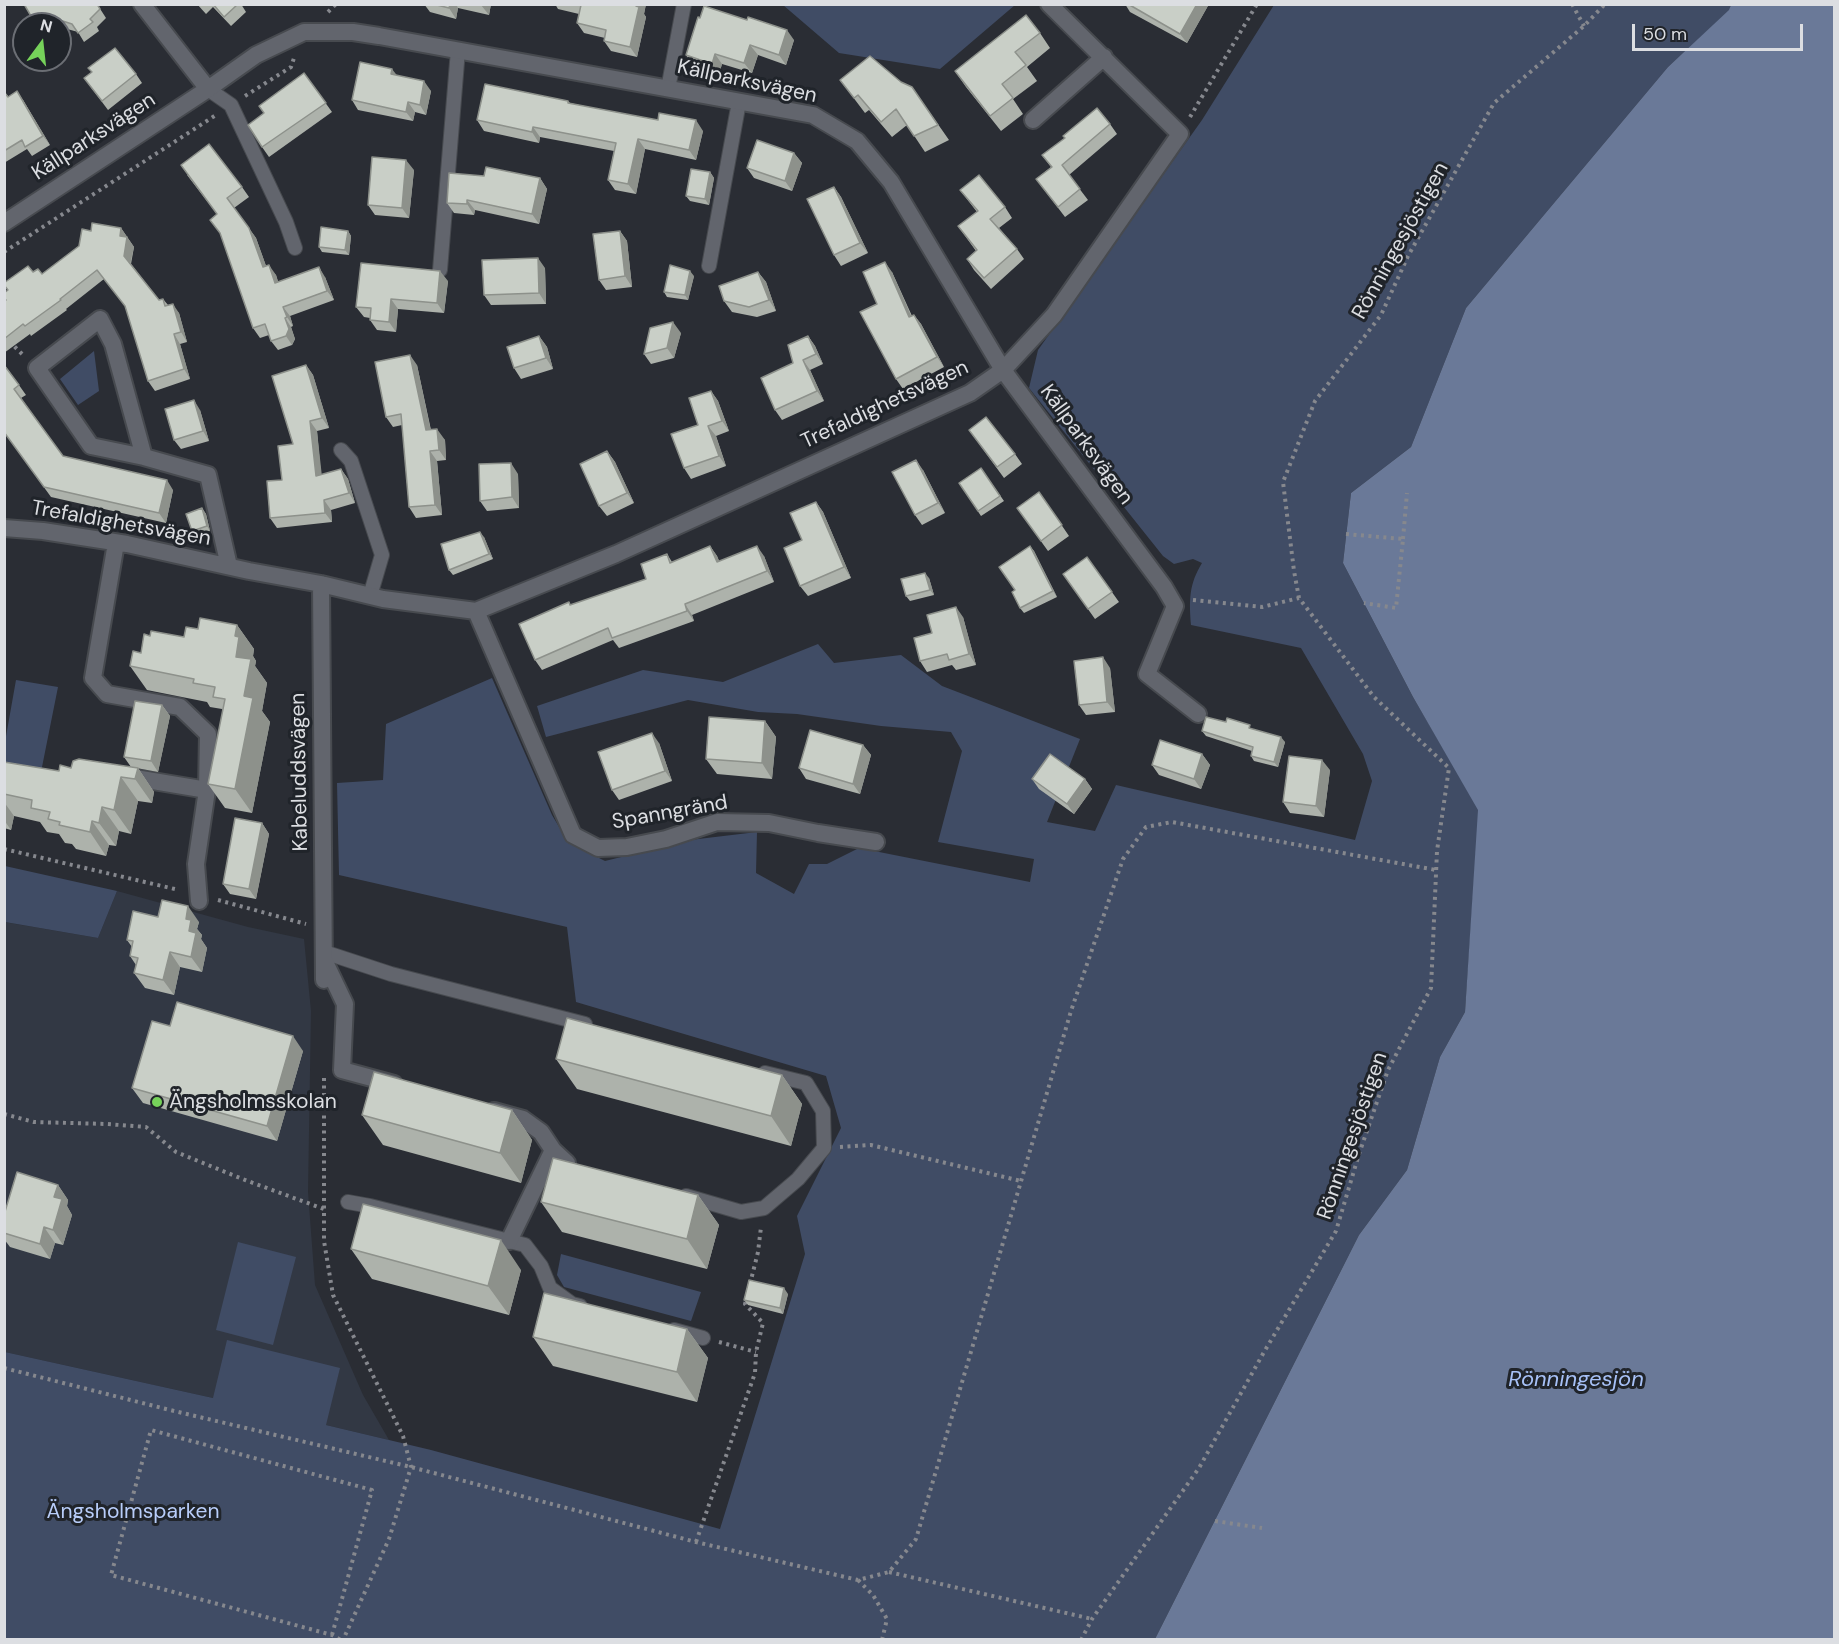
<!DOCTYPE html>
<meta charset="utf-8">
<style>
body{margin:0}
#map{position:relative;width:1839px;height:1644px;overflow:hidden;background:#2a2d34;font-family:"DM Sans",sans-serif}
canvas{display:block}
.frame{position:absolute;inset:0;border:6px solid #dcdee2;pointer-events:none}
.north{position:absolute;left:12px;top:12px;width:60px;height:60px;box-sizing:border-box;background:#20242a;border:2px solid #6b6e74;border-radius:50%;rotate:15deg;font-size:16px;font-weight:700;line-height:24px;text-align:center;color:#dcdee2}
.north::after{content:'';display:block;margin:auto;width:21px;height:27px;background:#76d25a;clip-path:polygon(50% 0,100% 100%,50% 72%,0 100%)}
.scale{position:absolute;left:1632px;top:24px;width:171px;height:27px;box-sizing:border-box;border:3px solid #dcdee2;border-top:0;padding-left:8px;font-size:18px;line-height:21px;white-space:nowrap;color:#dcdee2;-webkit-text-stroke:4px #20242a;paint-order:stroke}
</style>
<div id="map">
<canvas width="1839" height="1644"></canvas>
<div class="frame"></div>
<div class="north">N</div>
<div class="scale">50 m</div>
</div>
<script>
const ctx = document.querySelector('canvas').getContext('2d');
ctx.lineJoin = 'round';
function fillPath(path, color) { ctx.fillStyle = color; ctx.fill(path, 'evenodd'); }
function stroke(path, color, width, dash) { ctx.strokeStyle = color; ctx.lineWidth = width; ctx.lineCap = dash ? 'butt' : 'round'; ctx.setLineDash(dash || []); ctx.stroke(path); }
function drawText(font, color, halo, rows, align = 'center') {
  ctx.font = font + ' "DM Sans",sans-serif'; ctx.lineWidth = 6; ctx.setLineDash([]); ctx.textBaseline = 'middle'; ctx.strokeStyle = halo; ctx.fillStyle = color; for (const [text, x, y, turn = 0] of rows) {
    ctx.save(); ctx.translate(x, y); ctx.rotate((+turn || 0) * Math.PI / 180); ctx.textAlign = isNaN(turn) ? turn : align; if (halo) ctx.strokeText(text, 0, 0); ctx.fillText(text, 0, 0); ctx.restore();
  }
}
fillPath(new Path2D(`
 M117 891 248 927 304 939 311 1011 308 1192 315 1285 363 1395 389 1440 213 1398 5 1352 4 922 98 938Z`), '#323844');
fillPath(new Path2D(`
 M783 5H1015L940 69 839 53Z
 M1274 5H1731L1730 10 1668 67 1466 308 1411 447 1351 493 1343 563 1413 697 1479 810 1465 1012 1440 1057 1407 1170 1359 1235 1155 1639 5 1640V1352L213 1398 227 1340 340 1368 326 1425 431 1450 720 1529 805 1254 797 1216 841 1128 826 1076 576 1002 567 927 339 875 337 783 383 780 386 724 492 678 552 815 565 837 583 850 605 861 690 840 757 832 756 873 794 894 809 864H827L859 848 1030 882 1034 859 938 842 962 751 951 732 881 726 797 714 758 712 688 700 546 737 537 706 643 670 723 682 818 644 834 663 901 655 942 686 1080 739 1047 822 1095 831 1116 785 1355 840 1372 781 1363 754 1301 648 1191 625C1189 600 1189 584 1202 563L1193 559 1174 564 1163 556 1029 388 1038 350 1202 120Z
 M94 351 99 391 78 405 60 379Z
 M16 680 58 687 41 772 5 765V742Z
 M5 866 117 891 98 938 5 922Z
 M238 1242 296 1257 273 1345 216 1330Z
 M561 1254 701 1292 691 1321 564 1287 557 1275Z`), '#404c65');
fillPath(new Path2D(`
 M1731 5H1834V1639H1155L1359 1235 1407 1170 1440 1057 1465 1012 1478 810 1413 697 1343 563 1351 493 1411 447 1466 308 1668 67 1729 10Z`), '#6a7998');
const service = new Path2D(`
 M208 89 231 105 286 222 295 248
 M668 89 684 4
 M709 266 739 102
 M440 270 458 50
 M341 450 351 461 382 555 370 596
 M324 952 391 974 585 1024
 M686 1196 741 1212 764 1208 798 1179 824 1148 823 1111 806 1083 765 1073
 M348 1202 370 1206 525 1245 541 1266 550 1288 572 1304 580 1306
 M674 1330 703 1338`);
const minor = new Path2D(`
 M142 4 208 89
 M1033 120 1104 57
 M4 223 208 89 256 55 304 32H353L379 36 813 115 857 141 891 182 1003 370 1164 587 1175 606 1147 674 1198 714
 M144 457 91 446 37 368 100 319 113 344 144 457 208 475 229 566
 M4 528 43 531 127 544 249 571 321 584 383 599 476 611 616 554 970 393 1003 370 1054 315 1180 134 1049 4
 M116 543 93 678 107 694 180 707 208 734 207 790
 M321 584 324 980
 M476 611 573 835 598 848 627 847 666 839 717 822 769 823 818 833 876 842
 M123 776 207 790 196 864 199 901
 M325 962 345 1004 342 1070 394 1084
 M494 1111 523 1119 541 1132 553 1150 567 1163
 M509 1241 553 1150`);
stroke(service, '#474a4f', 16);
stroke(minor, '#474a4f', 20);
stroke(new Path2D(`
 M1572 4 1584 26
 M328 12 336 4
 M245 96 291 67 294 58
 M1190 117 1257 4
 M4 252 216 115
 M4 336 23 355
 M1346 534 1403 539 1396 608 1364 603
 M1403 539 1407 493
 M1193 600 1262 607 1299 598
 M4 849 179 890
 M218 900 306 924
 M324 1078V1241L333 1295 403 1436 411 1467 389 1539 343 1640
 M4 1114 34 1122 107 1124 146 1127 176 1152 245 1180 324 1209
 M840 1147 871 1145 1021 1181
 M750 1284 758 1252 761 1227
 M719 1342 756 1352
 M4 1368 174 1411 411 1467 696 1542 858 1580 889 1572 916 1539 1071 1011 1123 859 1146 827 1172 822 1436 870
 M1215 1521 1262 1528
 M696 1542 755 1373 756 1352 763 1323 745 1304 747 1297
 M889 1572 1092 1619
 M858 1580 873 1595 887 1619 882 1640
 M332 1635 372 1490 151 1430 111 1575 332 1635 341 1640
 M1081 1640 1092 1619 1199 1468 1264 1352 1336 1231 1359 1154 1388 1070 1431 988 1437 851 1449 768 1374 697 1299 598 1294 571 1283 482 1315 401 1381 315 1408 256 1494 103 1584 26 1605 4`), '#86888e', 4, [3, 4.5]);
stroke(service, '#62656d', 14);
stroke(minor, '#62656d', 16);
fillPath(new Path2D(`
 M24 4H97L106 18 97 27 99 31 84 42 78 32 60 27V24H36Z
 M197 4H241L246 12 231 26 213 7 206 14Z
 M424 4H491L489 15 458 8 456 19 430 12Z
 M555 4H646L644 14 646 17 637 57 611 51 604 41 605 38 584 33 577 23 579 14 558 9Z
 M1125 4H1209L1187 43 1130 12Z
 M698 17 794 40 786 65 758 55 752 73 722 64 719 74 693 66 686 55Z
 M1040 33 1050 48 1027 67 1037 81 1013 99 1023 114 1001 131 966 87 955 71Z
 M304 73 332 112 269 157 262 147 264 113Z
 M136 74 142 83 108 110 84 78Z
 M397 75 431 91 426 115 415 112 413 121 358 110 352 100Z
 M840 80 901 82 912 87 949 140 925 152 907 125 892 137 869 110 865 113Z
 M4 91 8 96 23 100 50 145 32 156 27 149 4 163Z
 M568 101 570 103 703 131 696 160 645 149 636 194 615 190 608 180 614 151 540 137 539 143 484 131 477 120Z
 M1110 124 1117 134 1069 175 1088 200 1065 217 1036 179 1051 167 1042 155Z
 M794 153 802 163 792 191 754 178 747 168Z
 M414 170 409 218 375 215 368 205Z
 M710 172 714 178 709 205 690 201 686 196Z
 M187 175 242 187 249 197 234 208 256 238 266 266 276 275 278 282 325 277 334 300 290 316 293 326 291 327 295 339 292 345 278 350 271 341 269 335 260 338 253 328 221 234 210 220 217 214Z
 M484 176 540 178 547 189 539 224 475 210 474 215 454 213 447 203Z
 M834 187 841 197 868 253 841 266 834 255Z
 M960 190 1005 207 1012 218 999 228 1017 249 1024 259 991 289 974 270 967 259 976 251 958 226 977 212Z
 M121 228 134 247 131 264 159 300 163 299 168 305 179 313 187 342 180 344 190 379 155 391 148 381 126 307 104 279 66 309 67 310 31 336 30 334 4 353V302L33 272 42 274 79 246 91 231Z
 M348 231 351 236 349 255 322 252 319 247Z
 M620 231 627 241 632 287 606 290 599 280Z
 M545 268 546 304 491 305 484 295Z
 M758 272 766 282 776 311 757 317 732 312 724 301Z
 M892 272 912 316 914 315 921 324 944 367 903 389 896 379 877 304Z
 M694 276 688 300 667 297 664 292Z
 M448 281 444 313 398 309 396 332 377 330 370 320V318L364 317 356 307Z
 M681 333 674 358 651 364 644 354Z
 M539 336 547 347 553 369 521 379 514 368Z
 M808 336 815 346 823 364 810 370 824 401 782 420 775 410 793 363Z
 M4 364 26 395 21 398 63 456 173 490 166 523 51 497 4 432Z
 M306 365 313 375 329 428 317 431 321 475 341 469 348 479 355 503 331 510 332 522 277 528 270 518 293 444Z
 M417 365 431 430 445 440 446 460 437 461 442 515 416 518 409 507 402 425 393 427 386 417Z
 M711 391 718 401 729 431 716 436 726 466 691 479 684 468 698 425Z
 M200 410 209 441 181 449 174 440Z
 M969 430 1015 454 1022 464 1004 478Z
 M607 451 615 462 634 503 607 516 599 506Z
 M981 468 1004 501 981 516 959 483Z
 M923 470 945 513 922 525 915 515Z
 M518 474 519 508 487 511 480 501Z
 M1039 492 1069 536 1048 551 1017 508Z
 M816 502 823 512 851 578 808 596 800 586 802 540Z
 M202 508 206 514 210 531 195 536 192 531Z
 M484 537 493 559 453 575 449 570Z
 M710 546 717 556 719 561 764 556 774 582 692 615 694 621 619 648 613 640 542 670 535 660 569 602 571 605 646 579 667 554 672 562Z
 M1030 546 1034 551 1057 597 1024 613 1020 608 1015 590Z
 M1087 557 1119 602 1095 619 1063 574Z
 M929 578 934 595 910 601 906 596Z
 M963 617 976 665 956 670 952 665 927 672 920 661 932 633Z
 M237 625 254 649 253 656 256 661 255 666 267 683 262 711 270 722 252 813 225 808 208 784 223 711 222 709 210 707 207 702 147 690 130 666 141 653 150 636 184 637 198 629Z
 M1110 668 1115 712 1086 715 1079 705Z
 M162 705 170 716 158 772 131 767 124 757Z
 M765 721 776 737 772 779 717 774 706 759Z
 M1253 729 1285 742 1278 767 1254 761 1251 756 1252 751 1206 736 1202 731Z
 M659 743 672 781 619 800 612 790Z
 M863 745 871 755 860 794 806 779 799 768Z
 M1202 754 1210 765 1201 789 1159 775 1152 765Z
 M4 762 59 771 71 768H138L154 792 152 803 138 801 131 834 119 831 116 846 109 845 106 856 76 849 72 844 65 843 59 834 47 832 40 822 14 816 11 830 4 828Z
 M1330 770 1324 817 1290 813 1283 802Z
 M1032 779H1085L1092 789 1074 814 1039 789Z
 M262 823 269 834 256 899 230 894 223 884Z
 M158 917 199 922 197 929 202 935 201 939 207 948 202 972 180 967 174 995 145 988 134 973 136 965 130 956 132 947 127 940Z
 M170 1026 303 1051 277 1141 143 1103 132 1088Z
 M556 1059 782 1075 802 1104 791 1146 577 1089Z
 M512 1110 532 1140 521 1183 383 1145 362 1115Z
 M58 1185 68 1200 67 1206 72 1215 63 1245 55 1243 50 1259 10 1247 4 1239V1215Z
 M698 1195 719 1225 707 1269 562 1232 541 1202Z
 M351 1249 521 1270 509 1315 372 1279Z
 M788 1294 783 1314 748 1305 744 1300Z
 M687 1329 708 1358 697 1402 553 1366 533 1337Z`), '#adb2ab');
fillPath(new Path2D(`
 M450 4H456L458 8 456 19 449 8Z
 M491 4 489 15 481 5Z
 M637 4H646L644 14 646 17 637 57 630 47Z
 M1197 4H1209L1187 43 1180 34Z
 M787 30 794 40 786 65 779 55Z
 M750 45 758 55 752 73 744 63Z
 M715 54 722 64 719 74 712 64Z
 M392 69 399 78 391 74Z
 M424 81 431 91 426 115 420 105Z
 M17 91 23 100 50 145 43 136Z
 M408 102 415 112 413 121 406 112Z
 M696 120 703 131 696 160 689 150Z
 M533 127 540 137 539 143 532 132Z
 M638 139 645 149 636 194 628 184Z
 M794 153 802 163 792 191 785 181Z
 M406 160 414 170 409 218 402 208Z
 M710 172 714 178 709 205 705 199Z
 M540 178 547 189 539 224 532 214Z
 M834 187 841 197 868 253 860 243Z
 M467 200 475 210 474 215 467 204Z
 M121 228 134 247 130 265 124 256 120 236Z
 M249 228 256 238 270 277 263 267Z
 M348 231 351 236 349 255 345 250Z
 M620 231 627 241 632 287 625 276Z
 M538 258 545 268 546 304 539 293Z
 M885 262 892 272 916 327 909 317Z
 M269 265 276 275 282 293 275 283Z
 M319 267 325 277 334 300 327 291Z
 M440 271 448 281 444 313 437 303Z
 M690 271 694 276 688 300 685 295Z
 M758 272 766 282 776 311 769 300Z
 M391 299 398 309 396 332 389 322Z
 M173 304 179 313 187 342 181 332Z
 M283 307 290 316 293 326 287 317Z
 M914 315 921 324 944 367 937 357Z
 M285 318 291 327 295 339 292 345 286 336Z
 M673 322 681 333 674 358 667 348Z
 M174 334 180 344 190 379 184 369Z
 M539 336 547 347 553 369 546 358Z
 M808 336 815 346 823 364 816 354Z
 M410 355 417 365 433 441 426 430Z
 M803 360 810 370 824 401 817 391Z
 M306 365 313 375 329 428 322 418Z
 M711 391 718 401 729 431 722 421Z
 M194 400 200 410 209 441 203 431Z
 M310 421 317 431 323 486 316 476Z
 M708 426 716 436 726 466 719 456Z
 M437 429 445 440 446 460 439 450Z
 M430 451 437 461 442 515 435 505Z
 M607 451 615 462 634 503 627 493Z
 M916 460 923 470 945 513 938 503Z
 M511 463 518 474 519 508 512 497Z
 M341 469 348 479 355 503 349 493Z
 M167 480 173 490 166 523 159 513Z
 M324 500 331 510 332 522 325 513Z
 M816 502 823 512 851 578 844 567Z
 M202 508 206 514 210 531 207 526Z
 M480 532 484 537 493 559 489 554Z
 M710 546 717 556 724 572 717 562Z
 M757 546 764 556 774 582 767 571Z
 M1030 546 1034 551 1057 597 1053 591Z
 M925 573 929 578 934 595 930 590Z
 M685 604 692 615 694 621 687 611Z
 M956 607 963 617 976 665 969 654Z
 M237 625 254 649 253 656 256 661 255 666 267 683 262 711 270 722 252 813 235 789 244 696 236 657 235 636Z
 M1103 657 1110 668 1115 712 1107 702Z
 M162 705 170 716 158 772 151 761Z
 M765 721 776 737 772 779 762 763Z
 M652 733 659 743 672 781 665 771Z
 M1281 737 1285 742 1278 767 1274 762Z
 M863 745 871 755 860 794 853 784Z
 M1202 754 1210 765 1201 789 1194 779Z
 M1322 760 1330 770 1324 817 1316 806Z
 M138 768 154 792 152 803 135 779Z
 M121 777 138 801 131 834 114 810Z
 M1085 779 1092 789 1074 814 1067 804Z
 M4 802 14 816 11 830 4 820Z
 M102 807 119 831 116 846 99 823Z
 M92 821 109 845 106 856 90 832Z
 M262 823 269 834 256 899 249 889Z
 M188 906 199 922 197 929 202 935 201 939 207 948 202 972 191 957 189 931 186 919Z
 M170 952 180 967 174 995 163 980Z
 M293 1036 303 1051 277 1141 267 1126Z
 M782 1075 802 1104 791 1146 771 1116Z
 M512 1110 532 1140 521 1183 500 1153Z
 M58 1185 68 1200 67 1206 72 1215 63 1245 53 1230 54 1197Z
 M698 1195 719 1225 707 1269 687 1239Z
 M44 1227 55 1243 50 1259 40 1244Z
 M501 1240 521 1270 509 1315 488 1286Z
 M784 1288 788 1294 783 1314 780 1308Z
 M687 1329 708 1358 697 1402 677 1372Z`), '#8d918b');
const building = new Path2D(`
 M24 4H97L100 9 90 19 93 22 78 33 72 24 47 16 35 23Z
 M213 4H238L224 17Z
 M433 4H450L449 8Z
 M577 4H637L636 6 639 7 630 47 604 41 606 30 577 23 581 5Z
 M1128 4H1197L1180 34Z
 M704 6 747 20 748 17 787 30 779 55 750 45 744 63 715 54 712 64 686 55 698 17 700 18Z
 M1026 15 1040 33 1015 52 1026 65 1002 84 1013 98 990 116 955 71Z
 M115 48 136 74 102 101 84 78 92 72 88 68Z
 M870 56 901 82 912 87 938 125 914 136 896 109 881 122 858 95 854 98 840 80Z
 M360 62 392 69 391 74 424 81 420 105 408 102 406 112 352 100Z
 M304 73 326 103 262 147 248 125 264 113 259 106Z
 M485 84 568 101V103L658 120 659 113 696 120 689 150 638 139 628 184 608 180 616 143 533 127 532 132 477 120Z
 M17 91 43 136 25 147 22 140 4 151V92L8 97Z
 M1097 108 1110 124 1062 165 1080 189 1058 207 1036 179 1052 167 1042 155 1065 138 1063 136Z
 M757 140 794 153 785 181 747 168Z
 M209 144 242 187 227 198 249 228 263 267 269 265 275 283 319 267 327 291 283 307 287 317 285 318 289 329 286 336 271 341 265 324 253 328 220 233 210 220 217 214 181 165Z
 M372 157 406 160 402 208 368 205Z
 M486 167 540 178 532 214 467 200V204L447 203 449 173 484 176Z
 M691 169 710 172 705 199 686 196Z
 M979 175 1005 207 990 219 1017 249 984 278 967 259 977 250 958 226 978 211 960 190Z
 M834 187 860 243 834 255 807 199Z
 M92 223 121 228 120 236 127 237 124 256 159 300 163 299 165 306 173 304 181 332 174 334 184 369 148 381 125 306 97 270 60 299 61 300 25 326 23 324 4 339V302L6 300 4 298V293L8 290 4 285V283L28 266 33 272 38 269 42 274 79 246 82 229 91 231Z
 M321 227 348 231 345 250 319 247Z
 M620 231 625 276 599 280 593 234Z
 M538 258 539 293 484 295 482 260Z
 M885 262 909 317 914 315 937 357 896 379 860 312 877 304 863 272Z
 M361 263 440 271 437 303 391 299 389 322 370 320 371 308 356 307Z
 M670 265 690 271 685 295 664 292Z
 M758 272 769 300 749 307 724 301 719 286Z
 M673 322 667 348 644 354 650 328Z
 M539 336 546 358 514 368 507 347Z
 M808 336 816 354 803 360 817 391 775 410 761 378 793 363 788 345Z
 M410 355 426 430 437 429 439 450 430 451 435 505 409 507 401 414 386 417 375 362Z
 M4 365 19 385 14 389 63 456 167 480 159 513 44 487 4 432Z
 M306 365 322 418 310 421 316 476 341 469 349 493 324 500 325 513 270 518 267 481 282 480 278 446 293 444 272 376Z
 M711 391 722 421 708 426 719 456 684 468 671 434 698 425 689 398Z
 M194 400 203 431 174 440 165 409Z
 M986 417 1015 454 997 467 969 430Z
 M607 451 627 493 599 506 580 464Z
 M916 460 938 503 915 515 892 472Z
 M511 463 512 497 480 501 479 464Z
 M981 468 1000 496 978 511 959 483Z
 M1039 492 1062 525 1041 541 1017 508Z
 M816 502 844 567 800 586 784 548 802 540 790 513Z
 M202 508 207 526 192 531 186 514Z
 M480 532 489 554 449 570 441 544Z
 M710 546 717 562 757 546 767 571 685 604 687 611 612 638 608 628 535 660 519 624 569 602 570 605 646 579 641 564 667 554 670 563Z
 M1030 546 1053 591 1020 608 1012 592 1015 590 999 567Z
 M1087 557 1112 592 1088 609 1063 574Z
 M925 573 930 590 906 596 901 579Z
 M956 607 969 654 949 660 947 654 920 661 914 638 932 633 927 615Z
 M200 618 237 625 235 636 239 637 236 657 251 659 244 696 253 698 235 789 208 784 225 699 213 697 215 687 193 683 194 679 130 666 133 651 141 653 144 634 150 636 151 631 184 637 186 627 198 629Z
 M1103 657 1107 702 1079 705 1074 661Z
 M135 701 162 705 151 761 124 757Z
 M709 717 765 721 762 763 706 759Z
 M1206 717 1226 722 1227 718 1250 725 1249 728 1281 737 1274 762 1251 756 1253 747 1202 731Z
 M810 730 863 745 853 784 799 768Z
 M652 733 665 771 612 790 598 752Z
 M1160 740 1202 754 1194 779 1152 765Z
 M1050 754 1085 779 1067 804 1032 779Z
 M1289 756 1322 760 1316 806 1283 802Z
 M79 759 138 768 135 779 121 777 114 810 102 807 99 823 92 821 90 832 59 825 60 822 48 819 50 812 31 808 32 800 4 794V762L59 771 60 765 71 768 73 761Z
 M235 818 262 823 249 889 223 884Z
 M162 900 188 906 186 919 191 920 189 931 196 933 191 957 170 952 163 980 134 973 138 958 130 956 133 941 127 940 133 911 158 917Z
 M177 1002 293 1036 267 1126 132 1088 152 1021 170 1026Z
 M567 1018 782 1075 771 1116 556 1059Z
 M374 1072 512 1110 500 1153 362 1115Z
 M553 1158 698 1195 687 1239 541 1202Z
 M17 1172 58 1185 54 1197 62 1199 53 1230 44 1227 40 1244 4 1233V1215Z
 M363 1204 501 1240 488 1286 351 1249Z
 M749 1280 784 1288 780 1308 744 1300Z
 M544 1293 687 1329 677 1372 533 1337Z`);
fillPath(building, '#c9cfc7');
stroke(building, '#8d918b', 1.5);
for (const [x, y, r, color] of [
 [157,1102,6,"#76d25a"]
]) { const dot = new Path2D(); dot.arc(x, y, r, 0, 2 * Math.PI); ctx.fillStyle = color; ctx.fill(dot); stroke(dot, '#20242a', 2); }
drawText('21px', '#dcdee2', '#20242a', [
 ["Källparksvägen",747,82,12],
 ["Källparksvägen",94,137,-33],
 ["Rönningesjöstigen",1401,241,-61],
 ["Trefaldighetsvägen",885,405,-25],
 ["Källparksvägen",1086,445,54],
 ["Trefaldighetsvägen",121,524,10],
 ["Kabeluddsvägen",300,772,-91],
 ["Spanngränd",670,813,-10],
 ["Rönningesjöstigen",1353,1136,-71]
]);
drawText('21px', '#dcdee2', '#20242a', [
 ["Ängsholmsskolan",169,1102]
], 'left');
drawText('21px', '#b8cdf9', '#20242a', [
 ["Ängsholmsparken",133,1512]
]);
drawText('italic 22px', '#a7c1f7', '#20242a', [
 ["Rönningesjön",1576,1380]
]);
</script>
